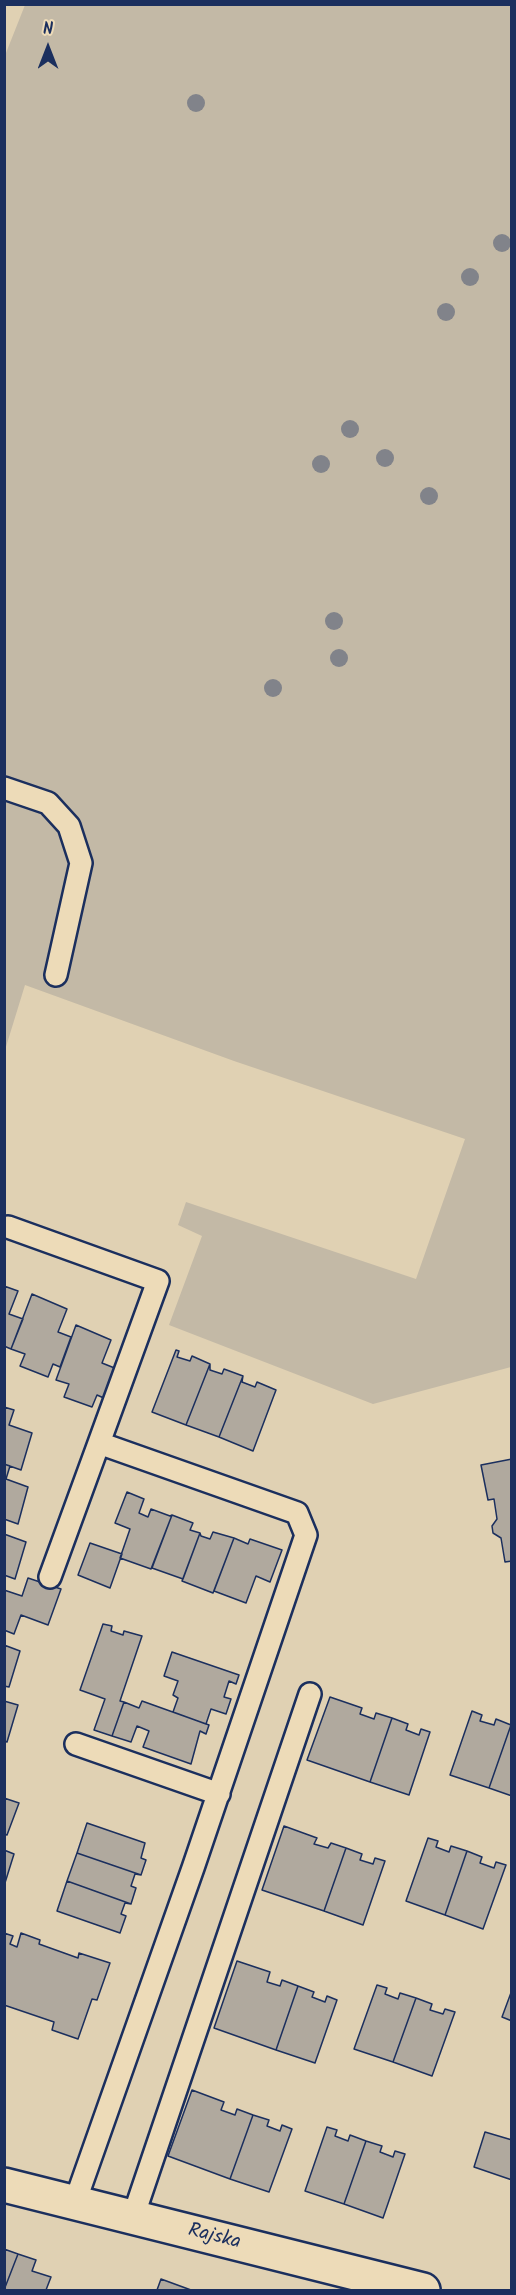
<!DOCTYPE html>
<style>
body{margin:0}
#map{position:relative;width:516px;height:2295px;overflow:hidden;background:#e0d1b3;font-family:Kalam,sans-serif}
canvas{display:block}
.frame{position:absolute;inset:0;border:6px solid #1b2f5e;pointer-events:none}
.north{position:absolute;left:18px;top:18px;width:60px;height:60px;-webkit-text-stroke:4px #eddbb8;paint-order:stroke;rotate:0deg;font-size:16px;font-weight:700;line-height:24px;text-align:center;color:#1b2f5e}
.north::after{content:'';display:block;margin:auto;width:21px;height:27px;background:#1b2f5e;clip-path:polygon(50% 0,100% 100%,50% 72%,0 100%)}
</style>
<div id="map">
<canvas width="516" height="2295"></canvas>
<div class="frame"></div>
<div class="north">N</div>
</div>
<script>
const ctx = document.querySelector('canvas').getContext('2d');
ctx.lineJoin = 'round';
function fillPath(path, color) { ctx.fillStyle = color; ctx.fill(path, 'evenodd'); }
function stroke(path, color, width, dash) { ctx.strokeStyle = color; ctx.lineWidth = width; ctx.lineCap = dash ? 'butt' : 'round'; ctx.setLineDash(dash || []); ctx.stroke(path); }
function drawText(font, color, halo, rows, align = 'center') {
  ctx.font = font + ' Kalam,sans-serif'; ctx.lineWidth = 5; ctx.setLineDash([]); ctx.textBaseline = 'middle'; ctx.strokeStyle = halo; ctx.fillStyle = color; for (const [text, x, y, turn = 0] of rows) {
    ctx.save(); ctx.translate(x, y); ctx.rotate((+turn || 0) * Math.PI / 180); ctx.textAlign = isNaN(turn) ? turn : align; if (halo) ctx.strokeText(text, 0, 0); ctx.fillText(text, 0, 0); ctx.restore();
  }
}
fillPath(new Path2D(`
 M25 5H511V1367L373 1404 169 1325 202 1236 178 1225 186 1202 416 1279 465 1139 234 1061 25 985 5 1050 4 58Z`), '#c3b9a6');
const building = new Path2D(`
 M4 1286 18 1291 9 1314 23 1319 11 1349 4 1346Z
 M32 1294 67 1309 58 1332 71 1337 60 1367 53 1364 48 1377 20 1366 25 1354 11 1349Z
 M76 1325 111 1340 102 1363 117 1369 106 1399 97 1395 92 1407 64 1397 69 1384 56 1380Z
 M176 1350 179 1351 177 1357 190 1361 192 1356 210 1364 186 1425 152 1412Z
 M210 1364V1370L222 1374 224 1369 243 1376 219 1437 186 1425Z
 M243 1376 242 1382 255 1387 257 1382 276 1390 253 1451 219 1437Z
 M4 1407 14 1410 9 1425 32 1433 21 1470 4 1464Z
 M512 1459V1561L505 1562 501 1538 493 1533 492 1526 497 1519 494 1499 488 1500 481 1465Z
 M4 1464 10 1466 6 1479 28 1487 18 1524 4 1519Z
 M127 1492 144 1499 139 1513 148 1517 151 1509 170 1516 172 1515 151 1569 120 1558 130 1529 115 1523Z
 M172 1515 193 1523 190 1530 200 1533 183 1579 152 1568Z
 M213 1532 234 1538 213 1593 182 1581 200 1533 201 1536 210 1539Z
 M4 1534 26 1542 15 1579 4 1575Z
 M234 1538 248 1544 250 1539 282 1550 270 1582 256 1576 246 1603 214 1591Z
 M90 1543 122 1554 110 1588 78 1575Z
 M28 1578 61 1589 48 1625 21 1615 14 1634 4 1630V1590L22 1596Z
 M103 1624 112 1626 111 1631 123 1635 124 1631 142 1636 120 1701 124 1702 112 1736 94 1730 105 1699 80 1690Z
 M4 1645 20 1651 9 1687 4 1686Z
 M172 1652 239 1675 236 1684 229 1681 224 1697 231 1699 226 1714 211 1709 206 1724 173 1712 178 1698 173 1695 178 1681 164 1676Z
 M330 1697 362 1708 360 1714 374 1719 376 1713 392 1718 370 1782 307 1760Z
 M4 1701 18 1705 7 1742 4 1741Z
 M142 1701 209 1725 206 1734 200 1731 191 1764 143 1747 149 1731 137 1726 131 1742 112 1736 124 1702 139 1708Z
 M472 1711 482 1715 480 1721 494 1725 496 1719 511 1725 489 1788 450 1775Z
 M392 1718 408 1724 406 1730 419 1735 421 1729 430 1732 409 1795 370 1782Z
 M511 1725H512V1796L489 1788Z
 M4 1798 19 1803 7 1835 4 1834Z
 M87 1823 145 1843 141 1858 146 1860 141 1875 77 1853Z
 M284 1826 317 1838 314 1844 328 1848 331 1843 346 1848 324 1911 262 1890Z
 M428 1838 438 1841 436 1847 449 1852 451 1846 467 1851 445 1915 406 1901Z
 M346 1848 362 1854 360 1860 373 1864 375 1858 385 1861 363 1925 324 1911Z
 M4 1850 14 1854 4 1886Z
 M467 1851 482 1857 480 1863 494 1868 496 1862 506 1865 483 1929 445 1915Z
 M77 1853 141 1875 135 1874 131 1886 136 1888 131 1904 67 1881Z
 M67 1881 131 1904 125 1903 121 1914 126 1916 120 1933 57 1911Z
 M4 1933 13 1936 10 1944 17 1947 21 1933 40 1940 39 1944 78 1958 79 1953 110 1963 97 2000 92 1999 78 2039 52 2030 54 2022 4 2005Z
 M237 1961 270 1972 267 1982 280 1986 282 1980 298 1986 276 2050 214 2028Z
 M377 1985 387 1988 385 1994 398 1999 400 1993 416 1998 393 2062 354 2049Z
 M298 1986 314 1992 312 1997 325 2002 327 1996 337 2000 315 2063 276 2050Z
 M512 1990V2021L502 2017Z
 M416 1998 432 2004 430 2010 443 2014 445 2009 455 2012 432 2076 393 2062Z
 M192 2090 224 2102 221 2110 235 2115 237 2109 253 2115 230 2179 168 2156Z
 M253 2115 269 2120 267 2126 280 2131 282 2125 292 2129 269 2192 230 2179Z
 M327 2127 337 2130 335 2136 348 2141 350 2135 366 2141 344 2204 305 2191Z
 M485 2132 512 2140V2180L474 2167Z
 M366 2141 382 2146 380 2152 393 2157 395 2151 405 2154 383 2218 344 2204Z
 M4 2249 18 2254 4 2290Z
 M18 2254 36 2260 32 2271 51 2277 46 2290H4Z
 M161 2279 191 2290H157Z`);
fillPath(building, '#b0a99e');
stroke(building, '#1b2f5e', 1.5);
const service = new Path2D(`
 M4 788 48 803 69 826 81 863 56 975
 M8 1227 158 1281 99 1443 297 1513 306 1535 193 1868 75 2202
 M50 1577 99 1443
 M76 1744 219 1794
 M133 2217 310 1694`);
const minor = new Path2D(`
 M4 2185 423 2290`);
stroke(service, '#1b2f5e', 26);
stroke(minor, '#1b2f5e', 38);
stroke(service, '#eddbb8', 21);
stroke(minor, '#eddbb8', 33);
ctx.fillStyle = '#81838a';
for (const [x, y] of [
 [196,103],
 [502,243],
 [470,277],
 [446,312],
 [350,429],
 [385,458],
 [321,464],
 [429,496],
 [334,621],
 [339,658],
 [273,688]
]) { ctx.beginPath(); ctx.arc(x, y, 9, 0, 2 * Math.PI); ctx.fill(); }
drawText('20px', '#1b2f5e', '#eddbb8', [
 ["Rajska",214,2238,14]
]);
</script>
